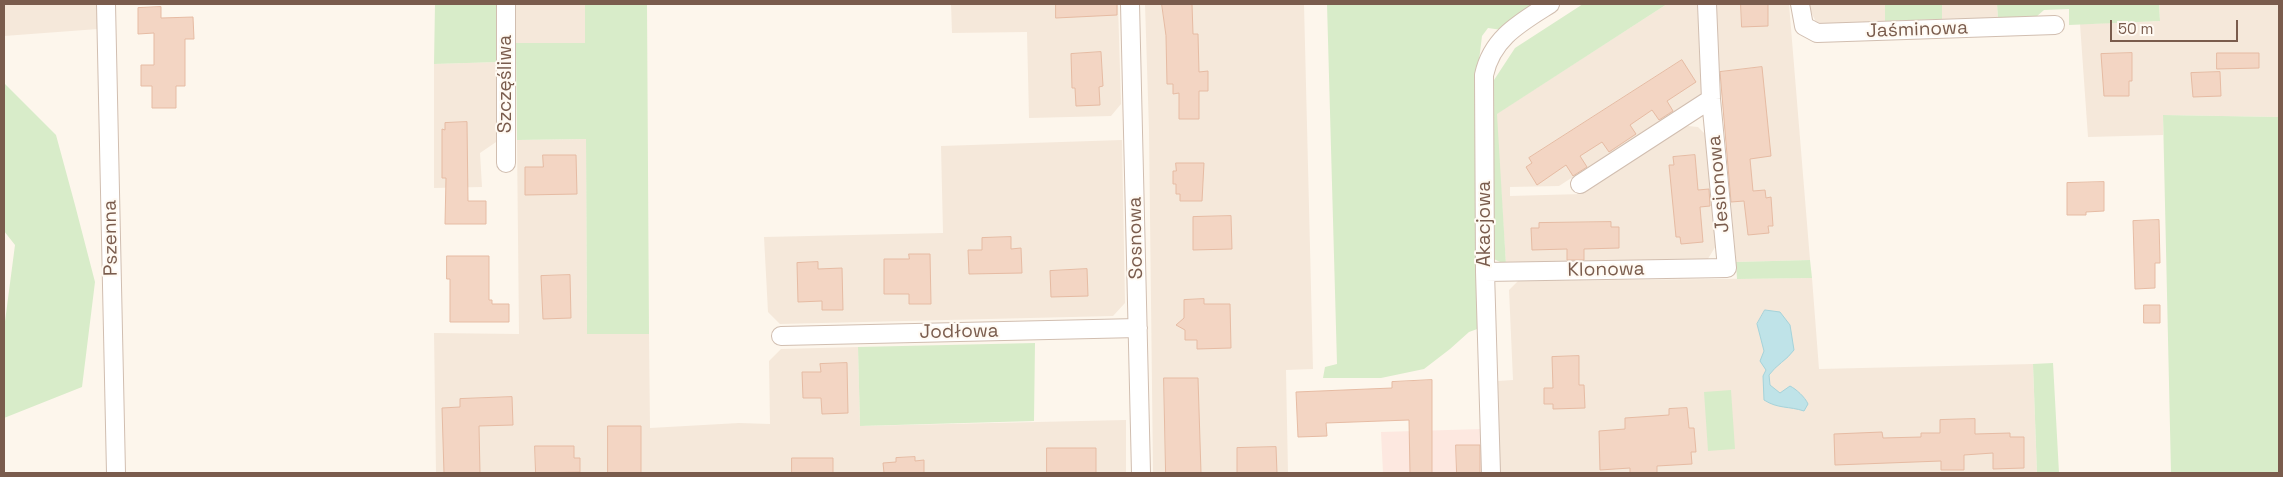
<!DOCTYPE html>
<meta charset="utf-8">
<style>
body{margin:0}
#map{position:relative;width:2283px;height:477px;overflow:hidden;background:#fdf6ec;font-family:"Space Grotesk",sans-serif}
canvas{display:block}
.frame{position:absolute;inset:0;border:5px solid #7a5c4d;pointer-events:none}
.scale{position:absolute;left:2110px;top:20px;width:128px;height:22px;box-sizing:border-box;border:2px solid #7a5c4d;border-top:0;padding-left:6px;font-size:15px;line-height:18px;white-space:nowrap;color:#7a5c4d;-webkit-text-stroke:4px #fffaf3;paint-order:stroke}
</style>
<div id="map">
<canvas width="2283" height="477"></canvas>
<div class="frame"></div>
<div class="scale">50 m</div>
</div>
<script>
const ctx = document.querySelector('canvas').getContext('2d');
ctx.lineJoin = 'round';
function fillPath(path, color) { ctx.fillStyle = color; ctx.fill(path, 'evenodd'); }
function stroke(path, color, width, dash) { ctx.strokeStyle = color; ctx.lineWidth = width; ctx.lineCap = dash ? 'butt' : 'round'; ctx.setLineDash(dash || []); ctx.stroke(path); }
function drawText(font, color, halo, rows, align = 'center') {
  ctx.font = font + ' "Space Grotesk",sans-serif'; ctx.lineWidth = 4; ctx.setLineDash([]); ctx.textBaseline = 'middle'; ctx.strokeStyle = halo; ctx.fillStyle = color; for (const [text, x, y, turn = 0] of rows) {
    ctx.save(); ctx.translate(x, y); ctx.rotate((+turn || 0) * Math.PI / 180); ctx.textAlign = isNaN(turn) ? turn : align; if (halo) ctx.strokeText(text, 0, 0); ctx.fillText(text, 0, 0); ctx.restore();
  }
}
fillPath(new Path2D(`
 M4 4H97L98 29 4 36Z
 M516 4H585L586 43H516Z
 M951 4H1118L1121 104 1111 116 1029 118 1027 32 952 33Z
 M1145 4H1304L1313 369 1286 370 1288 473H1153L1149 130Z
 M1667 4H1697L1703 93 1559 186 1510 187V196L1582 194 1683 128 1688 126 1698 127 1706 135 1717 244 1706 262 1506 265 1496 114Z
 M1716 4H1789L1810 260 1736 262 1718 53Z
 M1807 4H1885V21L1817 24Z
 M1942 4H1997L1998 18 1942 19Z
 M2159 4H2279V117L2163 115V135L2088 137 2080 24 2160 21Z
 M499 62V140L480 153 482 187 434 188V64Z
 M586 139 587 334H649L650 428 739 423 770 424 769 361 781 349 858 347 860 426 1126 420V473H436L434 333 519 334 517 140Z
 M1122 140 1125 303 1113 316 780 324 768 312 764 237 943 233 941 146Z
 M1812 278 1819 369 2033 364 2037 473H1500L1498 381 1513 380 1509 290 1518 281Z`), '#f5e8da');
fillPath(new Path2D(`
 M1482 429 1483 473H1383L1381 432Z`), '#fde8e0');
fillPath(new Path2D(`
 M435 4H498L499 62 434 64Z
 M585 4H647L649 334H587L586 139 517 140 516 43H585Z
 M1327 4H1540L1502 30 1488 28 1482 36 1476 85 1480 328 1469 332 1450 349 1424 369 1381 378H1323L1325 367 1337 364Z
 M1583 4H1667L1497 114 1506 265 1494 259 1492 251 1490 78 1494 80 1515 48Z
 M1885 4H1942V19L1885 21Z
 M1997 4H2159L2160 21 2069 25V9L2044 10 2036 17 1998 18Z
 M4 83 56 135 75 205 95 282 82 387 4 418V329L15 245 4 231Z
 M2163 115 2279 117V473H2171Z
 M1810 260 1812 278 1737 279 1736 262Z
 M1035 343 1034 421 860 426 858 347Z
 M2053 363 2059 473H2037L2033 364Z
 M1731 390 1735 449 1708 451 1704 392Z`), '#d8ecc9');
const water = new Path2D(`
 M1765 310 1780 312 1790 325 1794 350C1787 360 1776 365 1769 375L1770 385 1780 393 1790 386C1796 389 1805 397 1808 404L1804 411C1789 406 1778 409 1764 400L1763 376 1766 370 1760 361 1764 351 1757 324Z`);
fillPath(water, '#bfe3e8');
stroke(water, '#a5d3da', 1);
const building = new Path2D(`
 M1056 4H1117V15L1056 18Z
 M1162 4H1192L1193 34H1198L1199 72 1208 71V91H1199V119H1179V93L1173 94V84H1167L1166 36Z
 M1741 4H1768V26L1742 27Z
 M161 7V18L193 17 194 39H185V86H176V108H152V86H141V65H154V33L138 34V8Z
 M1101 52 1103 86 1099 87 1100 105 1076 106 1075 88H1072L1071 54Z
 M2132 53V81H2129V96H2104L2101 54Z
 M2217 53H2259V68L2217 69Z
 M1682 60 1696 82 1667 101 1673 111 1659 120 1652 110 1630 125 1636 134 1609 152 1602 142 1580 156 1587 167 1573 176 1566 165 1537 185 1526 167 1532 163 1529 158Z
 M1762 67 1771 156 1750 159 1753 191 1765 190 1766 198 1771 197 1773 226H1768L1769 233 1748 235 1744 201 1731 202 1720 72Z
 M2220 72 2221 96 2193 97 2191 73Z
 M467 122 468 201H486V224H445L446 178H442V129L445 130V123Z
 M543 155H576L577 194 525 195V167H543Z
 M1695 155 1698 190 1709 189 1710 206 1700 207 1703 242 1681 244 1680 237H1676L1669 165H1674L1673 157Z
 M1176 163H1204L1202 201H1180V194H1176V184H1173V171H1176Z
 M2104 182V211L2086 212V215H2067V183Z
 M1231 216 1232 249 1193 250V217Z
 M2159 220 2160 263H2155V288L2135 289 2133 221Z
 M1611 222V227H1619V248L1584 249V260H1567V249L1532 250 1531 228H1539V223Z
 M1011 237V249L1021 248 1022 273 969 274 968 250H982V238Z
 M909 254H930L931 304H909V294H884V259H909Z
 M447 256H489V300H492V304H509V322H450V279H447Z
 M818 262V269L842 268 843 310H822V301L798 302 797 263Z
 M1087 269 1088 296 1051 297 1050 271Z
 M570 275 571 318 543 319 541 276Z
 M1204 299V304H1230L1231 348 1197 349V340H1185V330L1176 325 1184 318V300Z
 M2144 305H2160V323H2144Z
 M1579 356V385H1584L1585 408 1553 409V404H1544V388H1553L1552 357Z
 M847 363 848 413 822 414 821 398H803L802 372H821L820 364Z
 M1164 378H1198L1201 473H1166Z
 M1432 380V473H1410L1409 420 1326 423 1327 436 1298 437 1296 392 1392 388V382Z
 M512 397 513 425 479 426 480 473H444L442 408 460 407V399Z
 M1687 408 1689 428H1694L1696 452H1691L1692 464 1657 466V473H1630V468L1600 470 1599 431 1625 429V418L1669 415V409Z
 M1975 419V434L2010 433V437H2024V468L1993 469V453L1964 455V470H1941V461L1835 465 1834 434 1882 432 1883 438 1921 437V433H1940V420Z
 M608 426H641V473H608Z
 M1456 445H1480V473H1457Z
 M535 446H574V458H580V472L536 473Z
 M1276 447 1277 473H1237V448Z
 M1047 448H1096V473H1047Z
 M915 457V461L924 460V473H884L883 463 896 462V458Z
 M792 458H833V473H792Z`);
fillPath(building, '#f3d5c3');
stroke(building, '#e6bba3', 1);
const minor = new Path2D(`
 M106 4 116 473
 M506 4V163
 M1130 4 1141 473
 M1800 4 1804 26 1817 33 2055 25
 M1580 184 1711 99
 M1485 272 1727 268 1711 99 1707 4
 M781 336 1138 328
 M1491 473 1485 272 1484 75C1492 38 1520 23 1550 4`);
stroke(minor, '#d1beb0', 20);
stroke(minor, '#fff', 18);
drawText('19px', '#7a5c4d', '#fffaf3', [
 ["Jaśminowa",1917,30,-2],
 ["Szczęśliwa",506,84,-90],
 ["Jesionowa",1719,184,-95],
 ["Akacjowa",1485,224,-90],
 ["Pszenna",111,238,-91],
 ["Sosnowa",1136,238,-91],
 ["Klonowa",1606,270,-1],
 ["Jodłowa",959,332,-1]
]);
</script>
